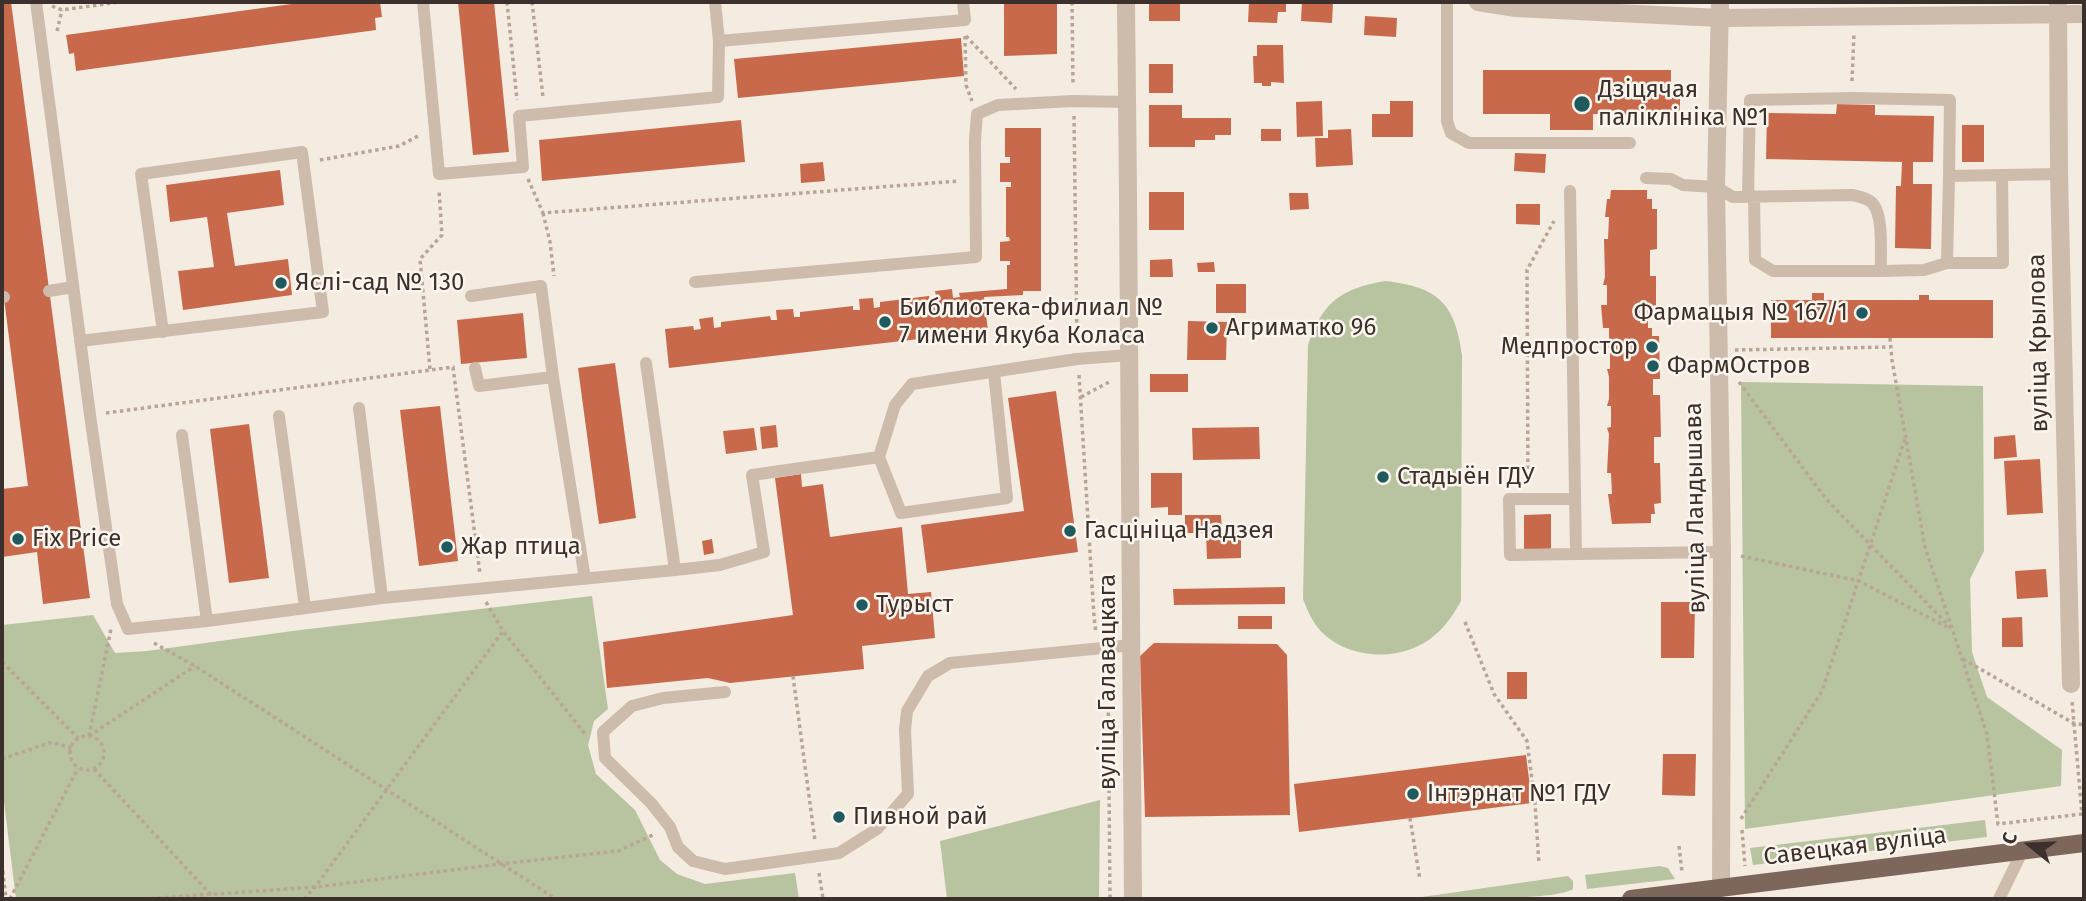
<!DOCTYPE html>
<meta charset="utf-8">
<style>
body{margin:0}
#map{position:relative;width:2086px;height:901px;overflow:hidden;background:#f4ebe1;font-family:"Fira Sans",sans-serif}
canvas{display:block}
.frame{position:absolute;inset:0;border:4px solid #3b302b;pointer-events:none}
.north{position:absolute;left:1995px;top:810px;width:70px;height:70px;-webkit-text-stroke:5px #fbf5ee;paint-order:stroke;rotate:288deg;font-size:19px;font-weight:700;line-height:28px;text-align:center;color:#3b302b}
.north::after{content:'';display:block;margin:auto;width:24px;height:32px;background:#3b302b;clip-path:polygon(50% 0,100% 100%,50% 72%,0 100%)}
</style>
<div id="map">
<canvas width="2086" height="901"></canvas>
<div class="frame"></div>
<div class="north">С</div>
</div>
<script>
const ctx = document.querySelector('canvas').getContext('2d');
ctx.lineJoin = 'round';
function fillPath(path, color) { ctx.fillStyle = color; ctx.fill(path, 'evenodd'); }
function stroke(path, color, width, dash) { ctx.strokeStyle = color; ctx.lineWidth = width; ctx.lineCap = dash ? 'butt' : 'round'; ctx.setLineDash(dash || []); ctx.stroke(path); }
function drawText(font, color, halo, rows, align = 'center') {
  ctx.font = font + ' "Fira Sans",sans-serif'; ctx.lineWidth = 5; ctx.setLineDash([]); ctx.textBaseline = 'middle'; ctx.strokeStyle = halo; ctx.fillStyle = color; for (const [text, x, y, turn = 0] of rows) {
    ctx.save(); ctx.translate(x, y); ctx.rotate((+turn || 0) * Math.PI / 180); ctx.textAlign = isNaN(turn) ? turn : align; if (halo) ctx.strokeText(text, 0, 0); ctx.fillText(text, 0, 0); ctx.restore();
  }
}
fillPath(new Path2D(`
 M1385 281C1438 287 1455 303 1462 355L1461 601C1454 613 1447 625 1435 635 1404 663 1346 661 1318 628 1311 619 1307 609 1303 599L1308 345C1323 301 1341 289 1385 281Z
 M1741 382 1983 386 1984 551 1970 579 1972 652 1987 697 2062 750 2061 786 1745 829Z
 M592 596 608 709 594 721 588 745 596 774 635 810 660 860 677 874 705 884 795 873 799 899H16L2 786V625L93 615 115 653 147 651 300 630Z
 M1100 800 1099 899H947L940 841Z
 M1985 820 1987 837 1753 865 1750 848Z
 M1660 866 1668 868 1675 879 1587 889 1585 875Z
 M1568 876 1573 881V889C1557 901 1435 899 1408 899Z`), '#b8c4a0');
fillPath(new Path2D(`
 M2 2H11L90 598 43 604 37 552 2 557V489L28 486 2 283Z
 M306 2H380L382 17 375 18 376 30 76 71 74 53 69 54 66 35Z
 M458 2H494L509 152 473 155Z
 M1057 2V54L1004 56V3Z
 M1149 2H1180V21H1149Z
 M1249 2H1286V12H1278L1277 23 1248 22Z
 M1302 2H1333L1332 23 1301 21Z
 M1365 16 1397 18 1396 37 1364 35Z
 M961 38 964 76 738 98 734 59Z
 M1257 45H1283L1284 83 1271 82V86H1262V83H1254L1253 56H1257Z
 M1149 64H1173V93H1149Z
 M1483 70H1671V93H1680V115L1593 114V130H1550V114H1483Z
 M1322 101 1323 136 1297 137 1296 102Z
 M1390 101H1413V137H1372V114H1390Z
 M1837 104 1875 105V115L1934 116 1933 162H1913V184H1932L1931 249 1895 248 1896 186H1901L1902 162 1766 159 1767 113 1836 114Z
 M1149 105H1182V118H1231V135H1215V140H1195V147H1149Z
 M741 120 745 162 542 181 539 140Z
 M1962 125H1984V162H1962Z
 M1005 128H1041V291H1023V295L984 297 988 331 669 368 665 329 693 326 694 330 701 329 699 319 713 317 714 328 721 327V322L770 316 771 320H777L776 310 793 309 794 317H800V312L853 306V310H860L859 299 873 298 874 308 880 307V302L929 296 930 301 937 300 935 291 952 289 953 298 960 297 959 293 1007 289V265H1010V261H1000V242L1010 241 1009 237H1006V187H1011V182H1000V163H1010V157H1005Z
 M1261 129H1281V141H1261Z
 M1351 129 1353 165 1316 167 1315 138H1328V130Z
 M1515 153 1546 154 1545 173 1514 171Z
 M823 162 825 181 801 183 800 164Z
 M280 170 284 205 227 213 235 266 288 259 292 295 183 310 178 271 214 267 207 217 170 222 166 185Z
 M1611 190H1647V199H1652V209H1657V249L1650 250V276H1656V317H1648V328H1652V336H1659L1660 379H1653V395H1660L1661 437H1654V463H1660L1661 503 1654 504 1655 514H1651V523L1612 524 1608 494H1612L1611 473H1607L1609 434 1607 428 1611 427V406H1607L1609 399V377L1607 369H1610V348H1606L1609 341V328H1603L1601 305H1607V285H1603L1605 277 1604 239H1608L1609 217H1605L1607 199H1610Z
 M1149 192H1184V230H1149Z
 M1289 193H1308L1309 209 1290 210Z
 M1516 204H1540V225L1516 224Z
 M1172 259 1173 277H1150V260Z
 M1214 262 1215 272H1198L1197 263Z
 M1216 284H1246V313H1216Z
 M1812 293H1824V300H1919V295H1929V300H1993V338H1771V300H1812Z
 M523 313 527 358 461 364 457 320Z
 M1188 321 1227 322 1226 360H1187Z
 M615 363 636 518 599 524 578 368Z
 M1150 374H1188V392H1150Z
 M1056 391 1078 552 927 573 921 525 1024 511 1008 398Z
 M440 406 458 561 419 566 400 410Z
 M249 424 269 578 229 583 210 429Z
 M776 425 778 447 762 449 760 427Z
 M1259 427 1260 459 1193 460 1192 428Z
 M754 428 757 450 726 454 723 431Z
 M2015 435 2017 457 1994 459V437Z
 M2040 459 2043 513 2007 515 2004 461Z
 M1151 473H1182V515H1168V507L1151 508Z
 M801 474 802 487 823 484 830 537 902 527 908 594 931 592 935 638 862 646 864 669 730 683 708 678 607 688 603 642 793 615 775 478Z
 M1551 514V550H1524V515Z
 M1185 515H1221L1222 532 1241 531V558L1207 559 1206 533H1185Z
 M712 539 714 553 704 555 702 541Z
 M2046 569 2048 597 2017 599 2015 571Z
 M1285 587V604L1174 605 1173 589Z
 M1661 602H1695L1694 658H1661Z
 M1238 616H1272V629H1238Z
 M2022 617 2023 647H2002V618Z
 M1154 643 1277 644 1287 655 1290 815 1145 817 1140 656Z
 M1507 672H1527V699H1507Z
 M1663 754H1696L1695 796 1662 795Z
 M1526 755 1532 803 1299 832 1294 784Z`), '#c8694b');
stroke(new Path2D(`
 M507 2 517 100
 M532 2 543 97
 M1072 2 1073 84
 M52 6 62 10 119 2
 M57 31 62 10
 M965 36 966 85 972 101
 M966 36 1016 89
 M1852 81 1854 33
 M1074 116 1077 343
 M320 160 399 146 420 135
 M528 179 543 213 959 181
 M543 213 550 242 554 276
 M1890 338 1892 360 1925 547 1987 734 1998 824 2082 814 2072 701
 M1735 350 1890 347
 M430 369 420 259 442 235 439 190
 M1079 375 1094 617 1096 633
 M1739 382 1826 499 1952 629
 M1081 397 1111 381
 M106 413 453 367 480 574
 M1528 483 1527 270 1554 221
 M1741 556 1859 581 1947 627
 M486 602 503 631 586 735
 M1465 622 1494 694 1527 741 1535 803 1539 864
 M154 643 195 666 556 899
 M1963 659 2073 723 2084 725
 M2 662 78 738
 M1105 664 1108 672 1110 899
 M793 676 815 841
 M89 736 111 629
 M89 736 195 666
 M70 753a17 17 0 1 1 34 0a17 17 0 1 1-34 0Z
 M2 759 52 742 71 748
 M94 769 212 896 213 899
 M1410 818 1420 880
 M1741 819 1822 691 1906 436
 M1742 830 1745 866
 M1679 846 1682 872
 M2 864 6 899
 M819 873 823 899
 M10 899 78 768
 M144 899 316 887 500 864 618 851 655 834
 M304 899 315 887 503 631`), '#b9a596', 3.5, [3.5, 3.5]);
stroke(new Path2D(`
 M36 2 90 415 117 604 128 629 207 621 382 598 675 570 646 363
 M423 2 439 174 523 167 519 116 718 97 719 41 715 2
 M1447 2V121L1451 133 1469 143H1630
 M719 41 965 20 963 2
 M1646 178 1671 179 1683 185 1716 187 1733 197 1853 195C1859 197 1869 198 1873 204 1884 217 1880 254 1881 271H1773L1755 260 1754 196
 M1570 191 1576 554 1722 552
 M1748 196 1750 100 1853 98 1950 100 1949 176
 M1947 263H2003L2002 175
 M1881 271 1924 270 1947 263 1949 176 2059 174
 M695 282 976 257 975 140 977 114 998 105 1073 101 1127 102
 M49 291 73 287
 M471 296 541 286 553 377 479 386 475 368
 M2 297H4
 M80 341 323 312 302 152 141 174 163 332
 M553 377 585 579
 M359 408 382 598
 M279 416 305 607
 M182 435 207 621
 M879 457 901 513 1007 498 994 372
 M1575 499H1509L1510 555 1576 554
 M675 570 720 565 764 552 752 475 879 457 895 405 912 384 1077 359 1130 355
 M725 692 663 698 632 706 603 732 605 758 651 803 670 827 678 847 693 861 725 869 839 853 877 829 908 794 905 730 907 711 928 676 950 663 1133 645
 M1999 899 2023 850`), '#cdbbac', 12);
stroke(new Path2D(`
 M1126 2C1129 301 1133 600 1133 899
 M1478 2 1516 8 1720 18 2084 14
 M1720 2 1716 187 1722 552 1721 888
 M2058 2 2059 174 2071 684`), '#cdbbac', 18);
stroke(new Path2D(`
 M1631 899 2084 843`), '#7d675c', 18);
for (const [x, y, r, color] of [
 [1582,104,9,"#1f5a5e"],
 [281,283,7,"#1f5a5e"],
 [1862,313,7,"#1f5a5e"],
 [885,322,7,"#1f5a5e"],
 [1212,328,7,"#1f5a5e"],
 [1652,347,7,"#1f5a5e"],
 [1653,366,7,"#1f5a5e"],
 [1383,477,7,"#1f5a5e"],
 [1070,531,7,"#1f5a5e"],
 [18,539,7,"#1f5a5e"],
 [447,547,7,"#1f5a5e"],
 [862,605,7,"#1f5a5e"],
 [1413,794,7,"#1f5a5e"],
 [839,817,7,"#1f5a5e"]
]) { const dot = new Path2D(); dot.arc(x, y, r, 0, 2 * Math.PI); ctx.fillStyle = color; ctx.fill(dot); stroke(dot, '#fbf5ee', 2.5); }
drawText('24px', '#3b302b', '#fbf5ee', [
 ["Дзіцячая",1598,90],
 ["паліклініка №1",1598,118],
 ["Яслі-сад № 130",295,283],
 ["Библиотека-филиал №",899,308],
 ["7 имени Якуба Коласа",899,336],
 ["Фармацыя № 167/1",1848,313,"right"],
 ["Агриматко 96",1226,328],
 ["Медпростор",1638,347,"right"],
 ["ФармОстров",1667,366],
 ["Стадыён ГДУ",1397,477],
 ["Гасцініца Надзея",1084,531],
 ["Fix Price",32,539],
 ["Жар птица",461,547],
 ["Турыст",876,605],
 ["Інтэрнат №1 ГДУ",1427,794],
 ["Пивной рай",853,817]
], 'left');
drawText('24px', '#3b302b', '#fbf5ee', [
 ["вуліца Крылова",2039,343,-91],
 ["вуліца Ландышава",1696,508,-91],
 ["вуліца Галавацкага",1108,682,-90],
 ["Савецкая вуліца",1855,847,-7]
]);
</script>
